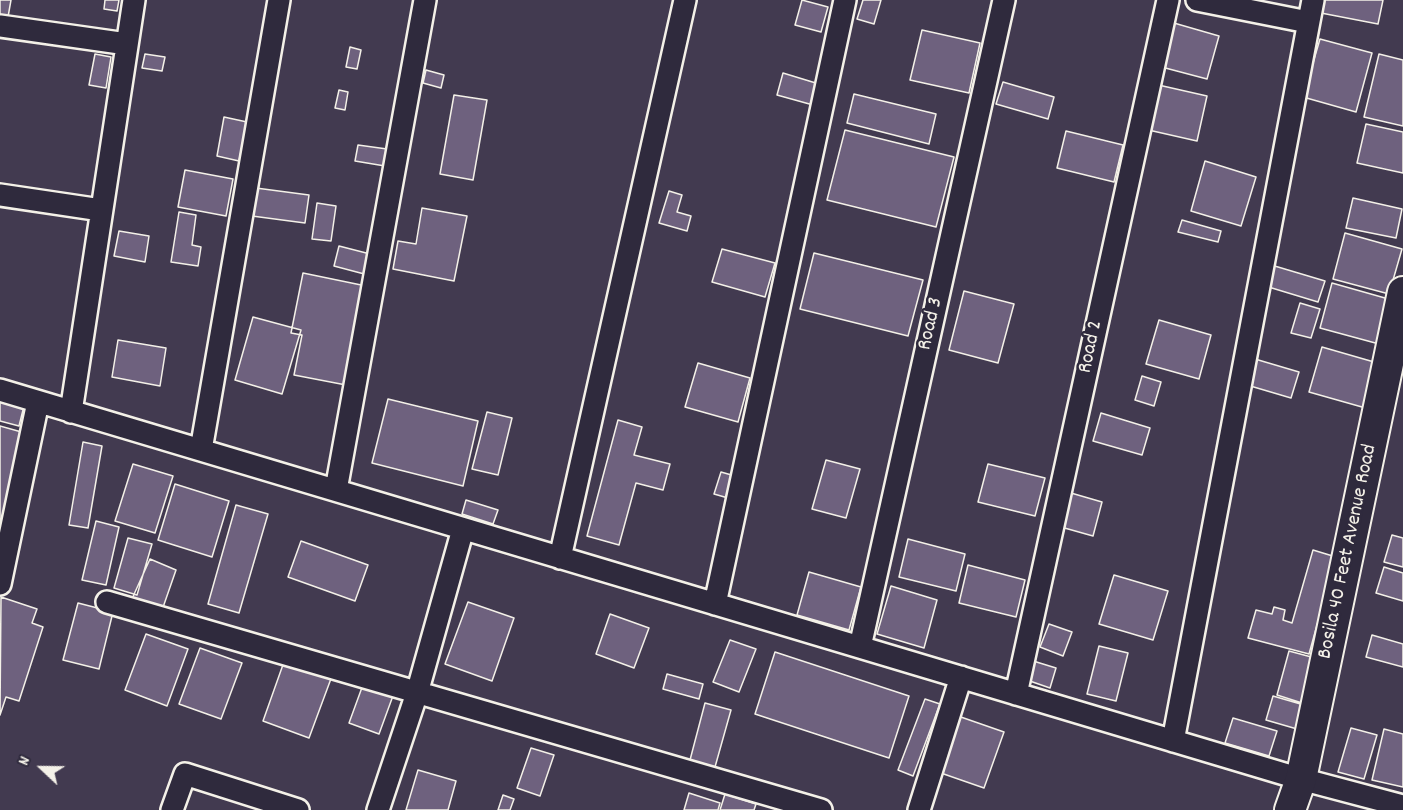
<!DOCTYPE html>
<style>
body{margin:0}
#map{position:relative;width:1403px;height:810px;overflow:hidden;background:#423a50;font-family:Dekko,sans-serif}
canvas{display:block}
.north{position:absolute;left:12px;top:738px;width:60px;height:60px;-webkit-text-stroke:4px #2f2a3d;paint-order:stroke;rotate:292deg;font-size:16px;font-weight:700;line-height:24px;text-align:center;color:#f4f1e8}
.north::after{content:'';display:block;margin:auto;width:21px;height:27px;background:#f4f1e8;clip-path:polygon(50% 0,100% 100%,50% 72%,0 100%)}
</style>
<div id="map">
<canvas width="1403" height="810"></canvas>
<div class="north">N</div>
</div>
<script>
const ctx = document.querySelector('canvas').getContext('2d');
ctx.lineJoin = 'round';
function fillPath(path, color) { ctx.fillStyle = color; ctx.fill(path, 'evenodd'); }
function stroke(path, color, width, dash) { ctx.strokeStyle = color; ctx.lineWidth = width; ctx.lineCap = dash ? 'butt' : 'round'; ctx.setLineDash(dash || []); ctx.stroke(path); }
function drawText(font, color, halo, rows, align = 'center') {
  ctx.font = font + ' Dekko,sans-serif'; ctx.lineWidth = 5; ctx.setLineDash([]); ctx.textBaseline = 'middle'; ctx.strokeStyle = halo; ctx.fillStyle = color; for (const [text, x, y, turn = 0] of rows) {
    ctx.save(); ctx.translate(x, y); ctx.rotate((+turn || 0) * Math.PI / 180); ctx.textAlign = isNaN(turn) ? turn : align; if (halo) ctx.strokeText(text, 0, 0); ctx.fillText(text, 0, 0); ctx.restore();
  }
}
const building = new Path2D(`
 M0 0H11L8 17 0 16Z
 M105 0H119L117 11 104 9Z
 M802 0 828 7 821 32 795 25Z
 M863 0H881L874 24 857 19Z
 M1324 0H1383L1378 24 1321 13Z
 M1167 21 1219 36 1207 79 1154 65Z
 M922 30 980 43 969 93 910 80Z
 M1320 39 1372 53 1356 112 1303 97Z
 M350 47 361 50 357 69 346 67Z
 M95 54 111 57 106 88 89 85Z
 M145 54 165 57 162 71 142 68Z
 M1379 54 1403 60V126L1364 117Z
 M426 70 444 75 441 88 423 83Z
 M783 73 819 84 813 105 777 95Z
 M1003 82 1054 97 1048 119 996 104Z
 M1154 84 1207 96 1197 141 1144 129Z
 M339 90 348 92 345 110 335 108Z
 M854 94 936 114 929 144 847 123Z
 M454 95 487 100 473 180 440 174Z
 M224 117 247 122 239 161 217 156Z
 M1366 124 1403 132V173L1357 163Z
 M845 130 954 157 936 227 827 200Z
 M1066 131 1123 145 1114 182 1057 168Z
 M358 145 387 149 385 166 355 161Z
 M1205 161 1256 177 1241 226 1191 211Z
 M185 170 233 179 226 216 178 207Z
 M256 188 309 195 305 223 252 216Z
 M669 191 682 195 677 212 691 216 687 231 659 223Z
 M1353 198 1402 209 1396 238 1346 228Z
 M317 203 336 206 331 241 312 239Z
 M422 208 467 216 454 281 393 269 398 241 416 244Z
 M179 212 196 215 192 245 201 247 198 266 171 262Z
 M1182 220 1221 231 1218 242 1178 232Z
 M119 231 149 236 145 262 114 256Z
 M1345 233 1402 249 1389 294 1333 279Z
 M339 246 374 255 368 275 334 266Z
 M722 249 775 263 765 297 712 282Z
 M814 253 923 280 908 336 800 309Z
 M1268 264 1325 281 1318 302 1262 285Z
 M303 273 366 286 346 385 294 375 302 335 291 333Z
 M1332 283 1392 300 1379 344 1320 328Z
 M964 291 1014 304 998 363 949 350Z
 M1300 303 1320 309 1311 338 1291 333Z
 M253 317 301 330 282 394 235 380Z
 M1159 320 1211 335 1199 379 1146 364Z
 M118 340 166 348 160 386 112 377Z
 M1322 347 1381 364 1369 409 1309 392Z
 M1255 359 1299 372 1291 398 1247 385Z
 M698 363 750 378 738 422 685 407Z
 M1142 376 1161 382 1154 406 1135 400Z
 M0 396 25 402 19 426 0 421Z
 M388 399 478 421 463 486 372 463Z
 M487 412 512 418 498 475 472 469Z
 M1101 413 1150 428 1142 455 1093 441Z
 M618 420 642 427 634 455 670 464 663 490 636 483 619 545 587 536Z
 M0 426 25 433 0 524Z
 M83 442 102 446 88 528 69 525Z
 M826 460 860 469 846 518 812 509Z
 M133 464 173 476 155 533 115 521Z
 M988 464 1045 478 1035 516 978 502Z
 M721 472 735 476 728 498 714 494Z
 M175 484 229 501 212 557 158 540Z
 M1071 493 1102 502 1093 536 1061 527Z
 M466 500 498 510 493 524 462 514Z
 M236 505 268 514 239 613 208 604Z
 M96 521 119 527 106 585 82 580Z
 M1392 535 1403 538V567L1384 562Z
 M128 538 152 544 137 595 114 588Z
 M908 539 965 554 956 591 899 577Z
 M301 541 368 565 355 601 288 577Z
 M1313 550 1336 557 1309 654 1248 638 1256 610 1272 614 1274 607 1285 610 1283 620 1292 623Z
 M150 559 176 570 160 616 131 601Z
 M968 565 1025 580 1016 617 959 603Z
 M1384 567 1403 573V601L1376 593Z
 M809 572 861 587 849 630 797 615Z
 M1114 575 1168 591 1153 640 1099 624Z
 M891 586 937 600 924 648 877 634Z
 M1 597 37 609 32 623 43 627 19 701 6 697 0 715Z
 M468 602 514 618 492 681 445 664Z
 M78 603 113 612 99 669 63 660Z
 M610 614 649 628 634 668 596 654Z
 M1049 624 1072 632 1063 656 1040 647Z
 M146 634 188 649 167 706 125 690Z
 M1372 635 1403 644V667L1366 657Z
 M730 640 756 649 739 692 713 682Z
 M1099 646 1128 653 1116 701 1087 694Z
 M200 648 242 663 221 719 179 704Z
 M1289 651 1315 658 1302 703 1277 695Z
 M775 652 909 696 889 758 755 714Z
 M285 659 332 676 309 738 263 721Z
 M1030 660 1056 668 1050 688 1024 679Z
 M667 674 703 684 699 699 663 689Z
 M364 682 394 693 379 734 349 723Z
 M1273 696 1304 705 1297 729 1266 720Z
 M925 699 940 704 913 776 898 770Z
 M705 703 731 710 715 767 690 760Z
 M958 716 1004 732 984 788 938 772Z
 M1233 718 1277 731 1269 756 1225 743Z
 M1351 728 1377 735 1364 779 1338 772Z
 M1384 729 1403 734V787L1372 780Z
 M531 748 554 755 540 796 517 788Z
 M418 770 456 781 448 810H406Z
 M689 793 720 803 718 810H684Z
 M725 794 756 804 754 810H720Z
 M503 795 514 799 510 810H498Z`);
fillPath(building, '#6e617e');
stroke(building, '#f4f1e8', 1.5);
const street = new Path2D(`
 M1197 0 1308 22
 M0 26 127 44
 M0 195 101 210
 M0 390 1301 779 1403 806
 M71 412 134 0
 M201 450 279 0
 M336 490 425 0
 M560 558 685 0
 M0 584 38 402
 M107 602 821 810
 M715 604 845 0
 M860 647 1004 0
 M1016 694 1168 0
 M1173 741 1313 0
 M172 810 185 774 298 810
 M378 810 417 693 463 529
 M919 810 961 677`);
const secondary = new Path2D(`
 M1290 810 1301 779 1403 292`);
stroke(street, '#f4f1e8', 26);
stroke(secondary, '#f4f1e8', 34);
stroke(street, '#2f2a3d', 21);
stroke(secondary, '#2f2a3d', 30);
drawText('21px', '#f4f1e8', '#2f2a3d', [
 ["Road 3",932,324,-77],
 ["Road 2",1092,347,-78],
 ["Bosila 40 Feet Avenue Road",1349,552,-78]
]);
</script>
